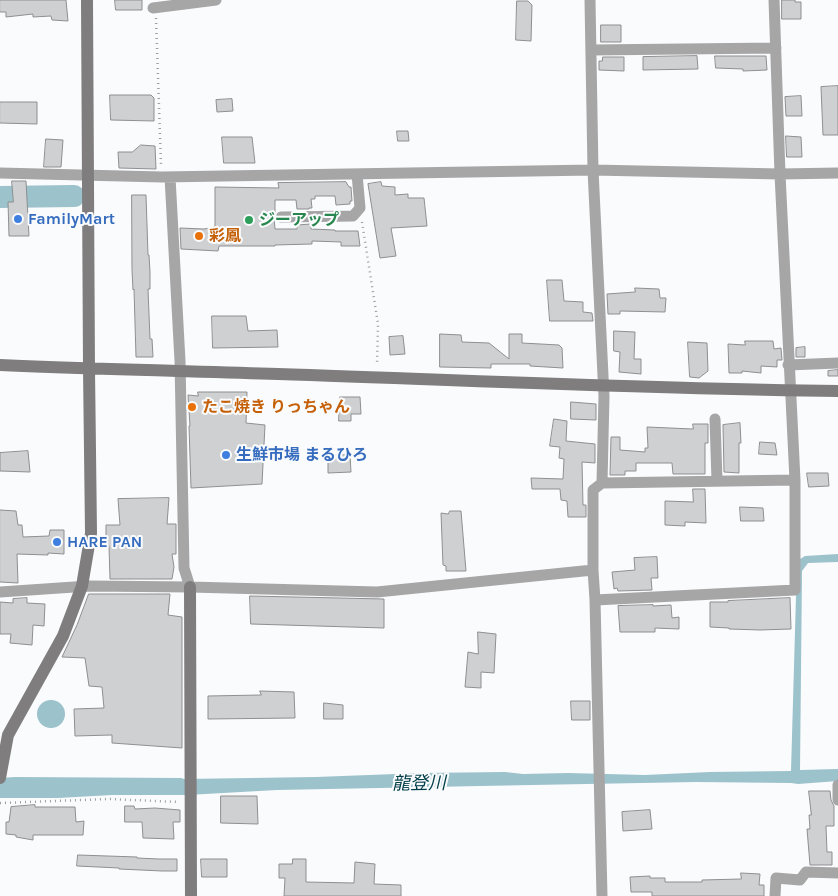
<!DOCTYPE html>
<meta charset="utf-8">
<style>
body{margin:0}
canvas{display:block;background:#fafbfd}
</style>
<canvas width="838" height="896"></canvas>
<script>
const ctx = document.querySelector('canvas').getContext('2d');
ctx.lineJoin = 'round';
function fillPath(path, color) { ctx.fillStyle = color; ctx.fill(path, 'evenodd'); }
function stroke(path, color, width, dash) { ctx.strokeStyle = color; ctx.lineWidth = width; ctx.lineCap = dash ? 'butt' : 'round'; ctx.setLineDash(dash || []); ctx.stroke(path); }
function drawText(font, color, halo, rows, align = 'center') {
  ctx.font = font + ' Karla,"Noto Sans JP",sans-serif'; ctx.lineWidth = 4; ctx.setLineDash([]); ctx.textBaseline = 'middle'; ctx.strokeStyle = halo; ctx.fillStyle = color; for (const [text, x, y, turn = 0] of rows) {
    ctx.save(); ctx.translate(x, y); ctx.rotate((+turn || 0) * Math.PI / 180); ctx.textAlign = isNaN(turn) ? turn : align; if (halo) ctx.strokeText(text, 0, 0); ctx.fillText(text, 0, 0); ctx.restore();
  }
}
fillPath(new Path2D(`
 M838 554V562L808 563 802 571 800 770 838 769V781L798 784 791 783 696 782 532 785 277 790 187 795H112L58 798H0V778L15 777 181 778 184 779 316 777 422 773 505 772 523 774 568 773 645 775 710 772 791 771 797 561 805 556Z
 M37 714a14 14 0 1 1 28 0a14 14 0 1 1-28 0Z`), '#9cc2cc');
stroke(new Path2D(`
 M0 197 74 196`), '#9cc2cc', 22);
const building = new Path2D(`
 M0 0H66L68 21 52 20 51 16 33 17V14L6 17V12H0Z
 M115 0H142V10H116Z
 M782 0H795V2H801V19H782Z
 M517 1H528L532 5 531 41 516 40Z
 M601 25H621V42H601Z
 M697 56 698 69 643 70V57Z
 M715 56H766L767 70 743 71V69L716 68Z
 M603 57H624V71L599 70V61H602Z
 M838 86V135H823L821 87Z
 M110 95H151L154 98V121L111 120Z
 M801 96 802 116H786L785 97Z
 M232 99 233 111 217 112 216 100Z
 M0 102H37V124L0 123Z
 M397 131H408L409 141H398Z
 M786 136 801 137 802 157H787Z
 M222 137H252L255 163H224Z
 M46 139 63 140 61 167H44Z
 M141 145 155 146 156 169 119 168 118 152H132Z
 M12 181H26L29 236H9L8 202H13Z
 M346 182 349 187H351L352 201H350V204L336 205 335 196H315V199H311L312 208H309V209H297L296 200H275V213L274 217 275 229H297V225L311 224V229L335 230V231H358L360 246H341V242L312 241V244L275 245V246H219L218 251 181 249 180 228 204 229 215 227V187L279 188 278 183Z
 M381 182 382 186 395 187V195L408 194V198H424L427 226 391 228 396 256 380 258 368 184Z
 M132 195H146L148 255H149L150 272V289H148L150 339H152L153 357H136L134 289 133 290 132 270Z
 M547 280H562L564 301 583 302V312L592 313 593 321H550Z
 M635 288 659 289 660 298H666L665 312 620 311V314H608L607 294 635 292Z
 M212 316H246L248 331 277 330 278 347 213 348Z
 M614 331 635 332 634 359H641V374L619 372 620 352 614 351Z
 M440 334 461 335 462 342 489 343 509 359V334H522V343L559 345 562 348 563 368 530 366V364H491V368L440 367Z
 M403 336 405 354 390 355 389 337Z
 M745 341H773L774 349 781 348 782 360H777V367L761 366V373L742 371V373H729L728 344 745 345Z
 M688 342 707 343 708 371 699 378 690 377Z
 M805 347V357H796V348Z
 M838 370V376H828V371Z
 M198 392H247L246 423 265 425 262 484 191 488 189 426H190L188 395 198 396Z
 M340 397H360L361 414H351V421H339Z
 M571 402 596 404V420L571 419Z
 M554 419 567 421 566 441 595 444V463L582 462 583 505H586V517H568L567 501 561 500 560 489H532L531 478 563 479 564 459 559 458 560 447 550 446Z
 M740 423 741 443H739V473L724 472 723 425Z
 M693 424H708V443H705V474H673L672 463H636V471H625V475H610L611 437H620V450L645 452V448H648L647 427 693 429Z
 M760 442 775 443 777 455 759 454Z
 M28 451 30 472 0 471V453Z
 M350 455 351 472 328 473V456Z
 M807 473H828L829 486 809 487Z
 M693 489H705L706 523 685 522V526L665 525V501L693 502Z
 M169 498 167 524H176V554H172L174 567 172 579H110L109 546H106V525H120L118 499Z
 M740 507 763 508 764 521H741Z
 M0 510 16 511 18 525H22L23 537 49 536 50 530H64V554L48 553V555L17 554 18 583 0 582Z
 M450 511H461L466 571H446V566L443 565 441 513 448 514Z
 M657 557 658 578H651L652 590 618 591 617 588 614 589 612 572 635 570 634 558Z
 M89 594H170L168 615 182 617V748L112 743V735L75 736 74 709 104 708 102 687 89 686 85 658 62 657 77 625Z
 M250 596 384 599V628L251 624Z
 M27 598V603L45 604 44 626 33 625 32 645 10 643 11 634H0V602L13 603V599Z
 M790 598 791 629 760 630 729 629V628L710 627V602H728V601Z
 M653 605V606L671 605 672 618 679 617V629L655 628V632H620L618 606Z
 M478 632 496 634 494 673 481 672V688L465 687 468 652 478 654Z
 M260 691 294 692 295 718 208 719V696L261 695Z
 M571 701H590V720H572Z
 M324 703 343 705V719H324Z
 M809 791H830L831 800 834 806V826H826L827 852H832V865H810L807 829H810L809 815H811Z
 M221 796H257L258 824 221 823Z
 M35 805V807H75L76 822 84 821 83 835H33V840L16 837V835L6 834V822H9L11 807Z
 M125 806H134L135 809 155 808 180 810V822H173L174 839 143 838 142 822H125Z
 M650 810 652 829 623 831 622 812Z
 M78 855 137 857V858L159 859H177V871H162L119 869V868L77 866Z
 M201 859H227V877H202Z
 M293 859H306V882L354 883 355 862 375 864 374 884 401 885V896H284L285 878H279V864H292Z
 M741 873 760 874 759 885H764V896H652V892H631L630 877 650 876V878H665V882H702V880L741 879Z`);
fillPath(building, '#cfd0d1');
stroke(building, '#8e8f90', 1);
stroke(new Path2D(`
 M156 18 161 165
 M362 222 378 324 377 365
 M0 803 109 799 179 802`), '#9d9e9f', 2.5, [1, 4]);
stroke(new Path2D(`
 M590 0 593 170 604 396 602 483
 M153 8 216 0
 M591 50 776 48
 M0 173 162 177 593 170 780 174 838 173
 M170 177 180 361 184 568 190 587
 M281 217 353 216 360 208 357 174
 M788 365 838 363
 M715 419 717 481
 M0 592 89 586 190 587 377 592 593 570
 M595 600 795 590V480L780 174 774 0
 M838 785V800
 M602 896 595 600 593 570V490L602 483 795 480
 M775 896 776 878 800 880 806 872 838 873`), '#a7a6a7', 11);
stroke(new Path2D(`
 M0 365C93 369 185 371 278 374 465 380 651 389 838 391
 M190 587 191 896
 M0 778 8 735 63 636 82 586 91 533 89 369 87 0`), '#7f7d7e', 12);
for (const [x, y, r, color] of [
 [18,219,5,"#3f7fe0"],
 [249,220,5,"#2e9e5b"],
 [199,236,5,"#e8710a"],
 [192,407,5,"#e8710a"],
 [226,455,5,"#3f7fe0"],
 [57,542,5,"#3f7fe0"]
]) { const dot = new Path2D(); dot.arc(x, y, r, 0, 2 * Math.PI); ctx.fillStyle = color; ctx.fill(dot); stroke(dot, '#fafbfd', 2); }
drawText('bold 16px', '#366cbe', '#fafbfd', [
 ["FamilyMart",28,219],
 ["生鮮市場 まるひろ",236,455],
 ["HARE PAN",67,542]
], 'left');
drawText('bold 16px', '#27864d', '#fafbfd', [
 ["ジーアップ",259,220]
], 'left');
drawText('bold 16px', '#c56008', '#fafbfd', [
 ["彩鳳",209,236],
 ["たこ焼き りっちゃん",202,407]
], 'left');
drawText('italic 18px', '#013e49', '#fafbfd', [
 ["龍登川",419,784,-1]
]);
</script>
